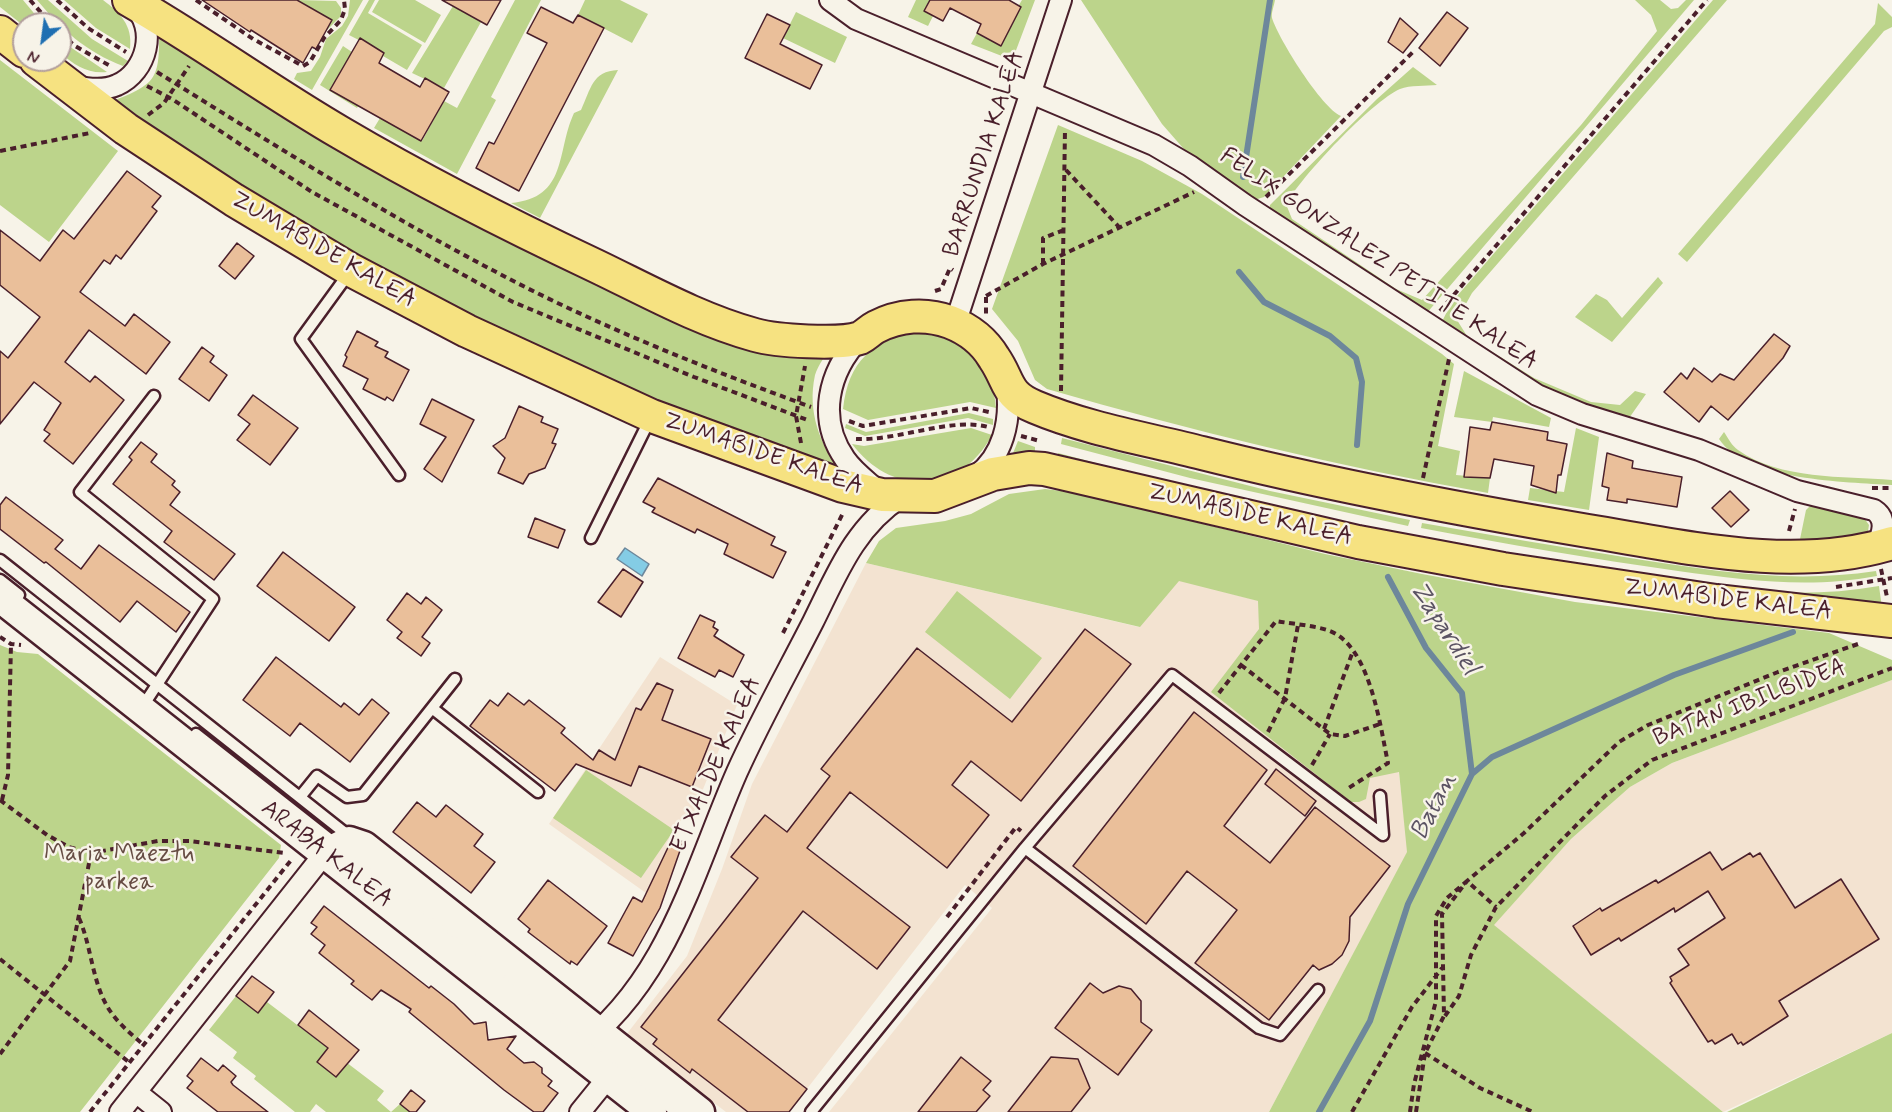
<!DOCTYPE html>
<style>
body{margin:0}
#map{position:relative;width:1892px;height:1112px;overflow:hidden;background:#f7f3e8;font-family:Mynerve,sans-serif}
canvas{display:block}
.north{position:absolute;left:12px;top:12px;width:60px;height:60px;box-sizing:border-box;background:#f7f3e8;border:2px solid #b29e9c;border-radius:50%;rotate:209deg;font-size:16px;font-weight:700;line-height:24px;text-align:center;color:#4a1f2b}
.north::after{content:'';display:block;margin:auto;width:21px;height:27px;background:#1f6fb2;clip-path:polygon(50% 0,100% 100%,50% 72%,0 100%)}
</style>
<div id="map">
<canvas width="1892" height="1112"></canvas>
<div class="north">N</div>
</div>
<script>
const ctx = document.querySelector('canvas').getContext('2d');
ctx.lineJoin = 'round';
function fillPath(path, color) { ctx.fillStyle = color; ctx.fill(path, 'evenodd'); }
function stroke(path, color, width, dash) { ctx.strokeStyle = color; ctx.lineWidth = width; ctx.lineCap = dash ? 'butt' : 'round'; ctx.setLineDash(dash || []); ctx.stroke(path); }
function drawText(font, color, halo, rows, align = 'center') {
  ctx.font = font + ' Mynerve,sans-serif'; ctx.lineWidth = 5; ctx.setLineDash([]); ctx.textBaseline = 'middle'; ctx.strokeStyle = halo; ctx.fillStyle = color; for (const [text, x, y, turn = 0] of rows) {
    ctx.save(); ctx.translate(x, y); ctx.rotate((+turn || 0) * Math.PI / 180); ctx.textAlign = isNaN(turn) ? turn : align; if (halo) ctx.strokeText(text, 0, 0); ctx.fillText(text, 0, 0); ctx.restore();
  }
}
fillPath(new Path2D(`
 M866 563 1139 627 1179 580 1259 601 1394 731 1408 851 1269 1112H829L992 908 965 885 789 1112H726L626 1035 687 956 722 869 752 784Z
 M660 657 737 705 691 819 683 817 646 893 549 824Z
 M1892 680V1033L1723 1112 1493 925 1571 839 1630 787 1672 763Z`), '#f3e3d1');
fillPath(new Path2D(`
 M0 0H23L43 24 24 26 0 7Z
 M37 0H48L92 39 128 61 123 66C86 52 61 29 37 0Z
 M64 0H103C120 13 133 25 130 49L96 28Z
 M297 0 336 1 341 8V16L325 32 305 5Z
 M350 0H363L312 90 294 79 297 73 311 71 320 57 326 39 342 26 348 16Z
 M369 0H375L368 13 422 45 407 70 383 56 384 53 349 35Z
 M379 0H415L441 15 425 43 372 12Z
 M515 0H541L491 97 496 100 457 174 374 128 380 118 422 141 444 101 457 108Z
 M585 0H620L648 14 632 43 578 15Z
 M916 0H930L924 11 933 16 928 26 908 17Z
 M1022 0H1035L1015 53 1007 58 971 44 977 33 1001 45 1021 7 1019 5Z
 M1081 0H1275C1274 6 1271 13 1272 18 1279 40 1322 108 1341 116L1264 197 1251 201 1197 164 1162 124Z
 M1635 0H1660L1671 9 1678 8 1686 0H1694L1426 314 1269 215 1270 205 1377 99 1413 67 1437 85C1426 86 1410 85 1400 89 1372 101 1301 177 1286 204L1292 219 1396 289 1422 300 1581 125 1657 31 1651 15Z
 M1713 0H1727L1472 293 1457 320 1467 336 1534 378 1591 402 1620 405 1635 391 1646 394 1627 421 1535 388 1440 326 1451 303Z
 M1878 3 1892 17V27L1884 31 1687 262 1678 254 1875 24Z
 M453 6 481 22 444 88 412 73Z
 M796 12 847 37 835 63 783 38Z
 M159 25 518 238 831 346C826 355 818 365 815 375 807 412 820 444 841 473L646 401 464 316 304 230 106 104C157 83 160 83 159 25Z
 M60 40 107 72C87 74 75 65 60 53Z
 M343 46 352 52 330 90 358 106 357 108 320 85Z
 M0 60 118 151 49 242 0 205Z
 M618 70 540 218 511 203C568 198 556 152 574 113L581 110C591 89 592 71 618 70Z
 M1058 125 1142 161 1202 194 1442 354 1454 364 1438 446 1460 451 1456 475 1490 478 1488 493C1340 467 1192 431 1047 389L1035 380 1018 341 992 309Z
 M1658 277 1663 283 1612 342 1575 317 1596 294 1607 300 1622 318Z
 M918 331C965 338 992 359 996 408L970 402 868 420 843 409C848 361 873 340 918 331Z
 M1464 371 1551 418 1549 427 1493 417 1492 422 1454 417Z
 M969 413 993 419V425L968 418 865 436 845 428 846 424 866 432Z
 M971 428 992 435C960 495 892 497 852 444L864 446Z
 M1576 428 1599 437 1589 510 1528 500 1530 488 1564 492Z
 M1724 432C1728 438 1732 446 1738 450 1780 480 1843 476 1892 480V485C1846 482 1747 481 1719 439Z
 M1062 438 1270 491 1410 520 1408 526 1190 478 1061 444Z
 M1018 441 1035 447V457L1011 458Z
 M1058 453C1235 501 1414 540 1595 569 1688 584 1784 603 1879 586L1882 608 1635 578 1461 549 1308 519 1059 459Z
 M1045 489 1078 493 1325 554 1422 574 1575 602 1829 633 1892 660V680L1672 763 1630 787 1571 839 1494 925 1723 1112H1269L1407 852 1399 772 1370 778 1366 799 1359 802H1351L1211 692 1259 629 1258 601 1179 581 1140 627 866 563 879 541 896 528 945 521 971 514 1009 494Z
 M1811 505 1862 515 1869 525 1867 537 1799 544 1806 510Z
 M1422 523C1491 535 1561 547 1630 558 1714 571 1791 584 1876 571L1877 576C1809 589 1745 580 1678 571 1592 559 1506 544 1421 528Z
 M957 591 1042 658 1010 699 925 632Z
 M0 645 17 652 38 654 281 845 279 858 80 1112H0Z
 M586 770 674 830 641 878 553 818Z
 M236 996 267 1002 384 1091 377 1100 391 1112 400 1104 410 1112H326L316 1104 310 1112H295L254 1079 256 1076 233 1058 237 1052 209 1030Z
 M1892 1033V1112H1727Z`), '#bcd48b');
const water = new Path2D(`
 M625 548 649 564 642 576 617 559Z`);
fillPath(water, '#84cce5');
stroke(water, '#6d879b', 1.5);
stroke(new Path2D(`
 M1243 177 1270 0
 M1239 272 1264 302 1330 336 1356 358 1362 382 1357 445
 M1388 577 1426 648 1462 693 1472 774
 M1319 1112 1370 1021 1408 904 1472 774 1492 757 1674 675 1793 632`), '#6d879b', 6);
const building = new Path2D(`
 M202 0H297L332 20 316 49 312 47 303 63 251 30 250 32Z
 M442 0H501L487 25Z
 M930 0H1009L1021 7 1001 46 977 33 981 24 950 8 943 21 924 11Z
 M541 7 573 23 578 15 604 28 519 191 476 168 489 142 494 144 547 43 527 33Z
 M1447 12 1468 28 1440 66 1419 48Z
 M767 14 790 25 780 44 822 65 810 89 745 58Z
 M1400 18 1418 34 1403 53 1388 42Z
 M360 38 384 53 379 63 420 87 425 78 449 92 421 141 330 90Z
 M127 171 161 196 152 207 157 211 121 259 116 255 110 264 104 260 80 292 125 326 134 314 170 342 146 374 89 330 65 362 90 382 95 376 124 400 73 464 44 441 50 434 44 430 61 403 34 382 0 424V351L8 358 40 317 0 285V230L40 261 63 230 74 239Z
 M237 243 254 256 235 279 219 266Z
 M357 331 378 342 375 346 388 352 385 357 409 370 393 401 387 397 385 400 363 389 368 379 343 366 347 357 345 355Z
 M1774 334 1790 346 1783 358 1728 420 1711 406 1699 422 1664 392 1681 373 1687 379 1694 368 1712 382 1720 374 1734 380Z
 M202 347 214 356 210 362 227 375 209 401 179 379Z
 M253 395 298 428 270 465 237 440 250 424 238 415Z
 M432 399 474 420 442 482 424 469 446 437 420 424Z
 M519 406 543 417 541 422 558 429 552 443 556 444 545 468 529 474 523 484 498 473 505 458 493 446 505 438Z
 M1492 422 1548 432 1547 440 1567 444 1561 475H1558L1556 493 1531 485 1534 466 1494 459 1490 478 1464 477 1470 427 1490 430Z
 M141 442 157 454 151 462 175 481 172 485 180 492 170 505 235 554 214 580 164 542 172 531 113 484 132 460 129 457Z
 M1607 453 1633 461 1632 468 1682 477 1677 507 1627 499V503L1607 500 1609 488 1602 486Z
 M658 478 775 537 771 545 786 552 773 578 724 554 728 544 697 529 695 533 652 512 655 508 643 502Z
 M1730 491 1749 510 1731 527 1712 508Z
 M6 497 63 540 55 549 81 569 99 545 190 612 176 632 137 601 120 622 46 562 44 563 0 529V505Z
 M535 518 565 530 558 548 528 537Z
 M283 552 355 607 329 641 257 586Z
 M623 569 643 582 621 617 598 602Z
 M407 593 421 604 426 597 442 610 422 637 430 643 421 656 397 638 402 632 387 620Z
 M700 615 715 622 713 627 718 630 714 636 744 655 733 677 719 670 715 677 678 658Z
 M1085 629 1131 664 1021 801 971 761 952 785 989 815 947 868 850 792 807 848 910 927 877 969 803 911 718 1020 807 1089 789 1112H748L692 1069 690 1073 653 1044 657 1039 641 1027 758 878 731 857 765 815 787 832 830 776 821 769 917 648 1012 722Z
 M276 657 341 707 344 703 359 715 372 699 389 713 350 762 300 723 290 736 243 700Z
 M657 683 673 690 662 720 711 739 692 787 639 766 631 786 576 764 555 791 470 726 490 700 498 706 508 693 524 705 529 700 565 728 561 733 593 760 599 750 615 760 636 708 641 710Z
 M1194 712 1267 770 1224 826 1270 863 1315 807 1390 866 1350 917 1349 941 1342 955 1332 964 1319 970 1313 965 1269 1020 1195 963 1237 910 1187 871 1146 924 1073 866Z
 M1276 769 1316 801 1305 816 1265 784Z
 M417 802 436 817 446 805 483 834 474 846 495 862 471 893 393 832Z
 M673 837 683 842 660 908 633 956 608 943 633 897 642 902Z
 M1710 852 1722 870 1750 853 1753 857 1760 853 1795 908 1841 879 1879 939 1779 1001 1788 1016 1743 1045 1741 1042 1738 1044 1732 1034 1715 1044 1712 1040 1708 1042 1670 983 1672 981 1670 977 1689 965 1678 949 1725 918 1708 891 1675 912 1674 908 1621 941 1619 938 1591 955 1573 926 1600 908 1602 911 1656 880 1658 883Z
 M548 880 607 926 577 965 571 961 570 964 528 932 530 929 518 919Z
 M324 906 429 988 431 986 454 1004 474 1024 486 1022 488 1040 516 1036 507 1049 524 1063 534 1062 542 1068V1073L552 1081 548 1086 558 1093 543 1112H534L504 1090 409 1012 411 1009 381 990 372 1000 351 984 354 981 319 953 325 945 311 934 317 927 311 923Z
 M252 976 274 992 258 1013 236 996Z
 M1090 983 1103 993 1119 986 1131 989 1141 1001V1022L1152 1030 1118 1075 1055 1028Z
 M309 1010 359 1050 336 1077 317 1062 328 1048 298 1025Z
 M961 1057 991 1081 983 1090 990 1096 976 1112H918Z
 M1051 1057 1078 1059 1090 1088 1071 1112H1008Z
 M201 1058 218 1071 223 1065 236 1076 231 1082 233 1085 268 1112H218L187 1088 193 1081 187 1076Z
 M411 1090 425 1101 416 1112H410L400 1104Z`);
fillPath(building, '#eabf9a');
stroke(building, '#4a1f2b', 1.5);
const lane = new Path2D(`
 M349 273 301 339 399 475
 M591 538 651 417
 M0 560 350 837
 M0 580 19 595
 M432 708 538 792
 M141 709 213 599 80 492 154 396
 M196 734 676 1112
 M300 797 317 776 347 797 363 795 455 679
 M1025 848 1259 1028 1280 1035 1318 990
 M811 1112 1025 848 1172 675 1383 835 1380 796`);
const street = new Path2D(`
 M830 0 856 19 1154 145 1190 166 1245 205 1537 395 1582 414 1699 450 1797 491 1874 510C1888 519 1882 534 1877 547
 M75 86C88 89 104 91 117 85 147 72 158 28 133 5
 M955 324 1061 0
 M860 338C828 372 817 419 845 459 854 472 867 481 878 491
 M976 476C1003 456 1011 421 1007 389
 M574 1051C668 983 693 872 737 772 760 721 788 671 813 622 837 574 854 528 901 497
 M136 1092 161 1112
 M120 1112 325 853
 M580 1112 627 1054`);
const secondary = new Path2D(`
 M0 598 652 1112
 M325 853 349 841 364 846 700 1112`);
const primary = new Path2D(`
 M129 0C202 42 269 91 341 133 424 182 509 225 596 266 648 291 700 320 755 335 776 341 840 345 860 338 866 335 870 330 876 327 899 315 926 313 950 322 968 329 984 341 994 358 1010 381 1005 395 1035 407 1087 429 1147 439 1202 453 1329 485 1458 509 1588 531 1687 547 1794 573 1892 543
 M0 32 24 51
 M36 60 126 129 234 200 351 270 467 331 652 416 843 486 882 495 935 496 993 474 1029 468 1044 469 1358 542 1503 569 1716 601 1892 621`);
stroke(lane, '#4a1f2b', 15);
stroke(street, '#4a1f2b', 24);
stroke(secondary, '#4a1f2b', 33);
stroke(primary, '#4a1f2b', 36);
stroke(new Path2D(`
 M30 0 51 24
 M57 0 88 28 126 52
 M196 0 253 39 303 66 310 62 324 38 341 20 345 9 344 0
 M60 33 75 46 112 67
 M157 72C269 142 381 212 498 273 598 326 705 368 811 407
 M147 86 172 99 312 192 513 302 694 377 810 421
 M148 115 164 103 189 66
 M0 151 90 133
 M1066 170 1120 228
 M1266 197 1415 50
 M1043 264V238L1064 230
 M935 291 941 289 950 268 953 270
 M986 296 1043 264 1194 192
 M986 297V314
 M1440 311 1707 0
 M1061 391 1065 129
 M849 421 863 426 971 408 989 412
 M1021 436 1040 441
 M856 439C898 441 951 417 988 427
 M801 443 796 416 805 366
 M1423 478 1449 359
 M1872 488H1892
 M1789 531 1795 509
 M1881 569 1887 597
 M1836 587 1892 578
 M783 633 844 511
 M0 637 11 644 21 645
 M1241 665 1330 734 1345 736 1380 724
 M1219 693 1276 621C1293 624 1311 625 1327 630 1370 643 1380 726 1388 763L1347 789
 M1324 729 1353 651
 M1268 732 1285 698 1298 625
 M1312 765 1330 734
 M0 800 47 835 69 847 91 853 158 841H189L284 853
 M2 800 8 775 11 644
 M947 917 1016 827 1021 831
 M79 918C91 945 92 980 107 1006 116 1022 131 1034 145 1046
 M0 959 130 1063
 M1445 1016 1459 996 1471 955 1496 907 1605 796 1652 760 1892 668
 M1425 1053 1480 1088 1533 1112
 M0 1054 70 961 91 853
 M90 1112 292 859
 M1352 1112 1412 1007 1442 968
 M1410 1112 1414 1084 1436 1001V916L1447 898 1467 881 1496 907
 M1416 1112 1425 1053 1444 1016 1442 914 1467 881 1524 833 1619 742 1648 725 1778 672 1858 644`), '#4a1f2b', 4, [6, 4.5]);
stroke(lane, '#f7f3e8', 10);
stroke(street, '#f7f3e8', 20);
stroke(secondary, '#f7f3e8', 28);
stroke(primary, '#f6e281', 32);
drawText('24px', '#4a1f2b', '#f7f3e8', [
 ["BARRUNDIA KALEA",985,154,-72],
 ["ZUMABIDE KALEA",323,251,30],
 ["FELIX GONZALEZ PETITE KALEA",1378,260,34],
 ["ZUMABIDE KALEA",763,455,19],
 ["ZUMABIDE KALEA",1250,516,13],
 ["ZUMABIDE KALEA",1728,601,7],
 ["BATAN IBILBIDEA",1750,704,-21],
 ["ETXALDE KALEA",717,765,-66],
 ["ARABA KALEA",326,855,38]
]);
drawText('24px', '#664c43', '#f7f3e8', [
 ["Maria Maeztu",119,855],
 ["parkea",119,883]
]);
drawText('italic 26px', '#5b5363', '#f7f3e8', [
 ["Zapardiel",1443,629,57],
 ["Batan",1435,807,-63]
]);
</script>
